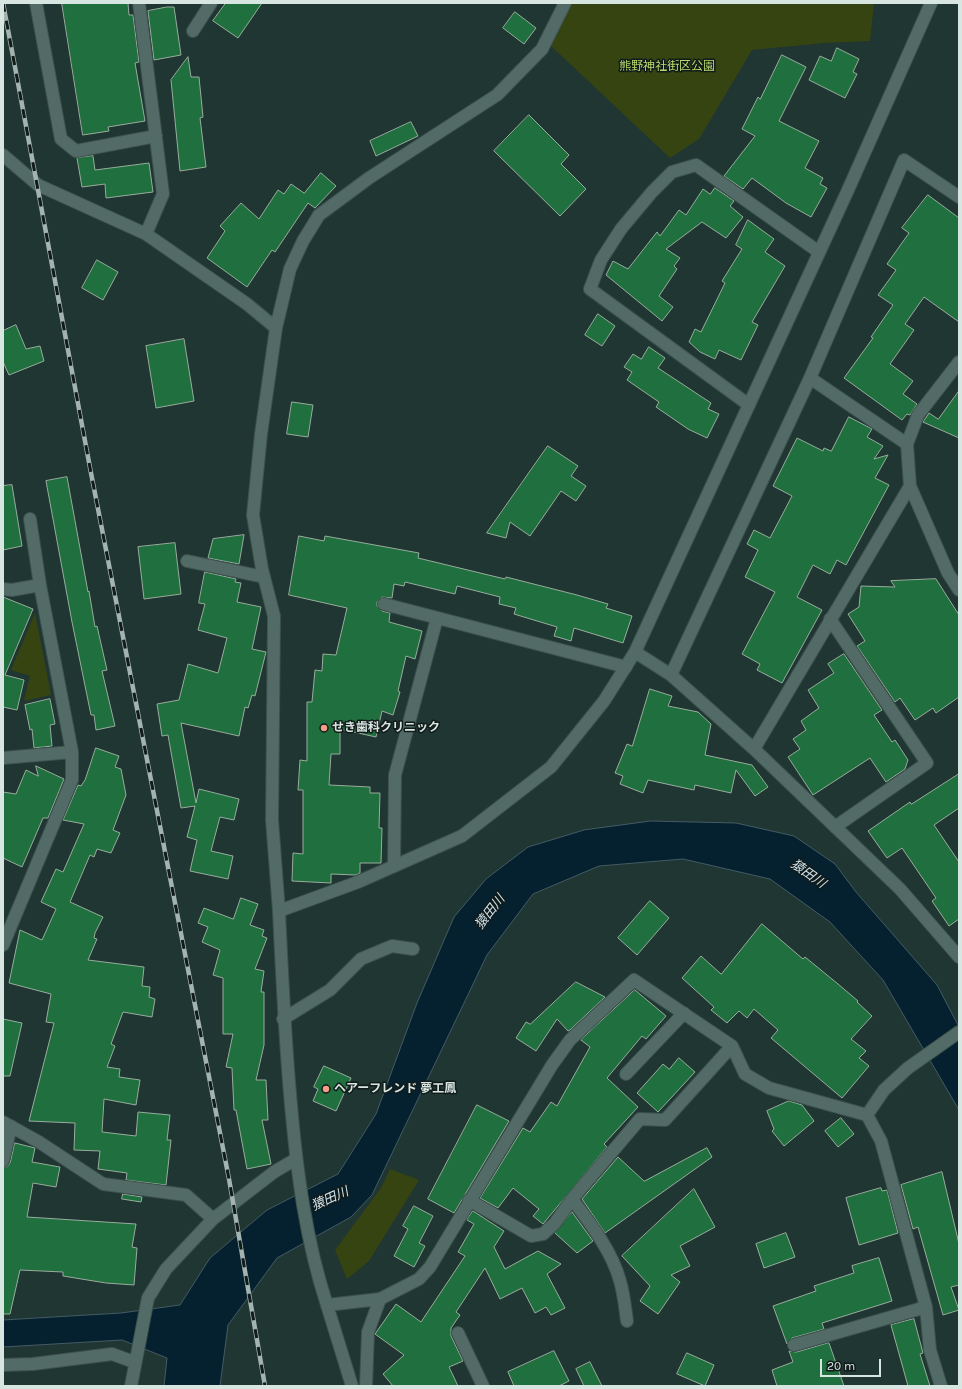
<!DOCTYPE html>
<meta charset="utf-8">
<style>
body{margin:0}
#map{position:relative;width:962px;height:1389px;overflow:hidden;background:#1f3632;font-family:Karla,sans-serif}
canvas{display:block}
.frame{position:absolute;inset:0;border:4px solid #d8e6e2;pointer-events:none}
.scale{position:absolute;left:820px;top:1359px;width:61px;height:18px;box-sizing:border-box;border:2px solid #d8e6e2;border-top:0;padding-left:5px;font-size:12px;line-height:14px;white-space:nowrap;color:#d8e6e2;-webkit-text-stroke:3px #111b19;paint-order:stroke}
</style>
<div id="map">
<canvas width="962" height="1389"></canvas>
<div class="frame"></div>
<div class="scale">20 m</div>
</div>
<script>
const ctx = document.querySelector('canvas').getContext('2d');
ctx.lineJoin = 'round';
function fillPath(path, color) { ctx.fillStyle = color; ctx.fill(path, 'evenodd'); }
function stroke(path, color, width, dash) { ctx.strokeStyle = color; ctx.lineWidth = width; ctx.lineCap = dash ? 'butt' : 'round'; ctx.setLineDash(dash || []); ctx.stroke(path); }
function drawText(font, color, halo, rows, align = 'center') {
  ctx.font = font + ' Karla,"Noto Sans JP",sans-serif'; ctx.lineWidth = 3; ctx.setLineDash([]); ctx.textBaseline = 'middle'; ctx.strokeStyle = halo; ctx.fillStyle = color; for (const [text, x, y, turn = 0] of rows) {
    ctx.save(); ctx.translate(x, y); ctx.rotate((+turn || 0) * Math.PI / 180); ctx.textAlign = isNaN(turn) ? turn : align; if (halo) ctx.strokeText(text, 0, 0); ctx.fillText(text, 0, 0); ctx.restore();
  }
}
fillPath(new Path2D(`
 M572 3H874L870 41 824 43 752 50 699 139 670 158 551 46Z
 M35 613 51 695 24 701 30 676 11 670Z
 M390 1169 419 1180 369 1261 347 1279 335 1250 381 1188Z`), '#364412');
const water = new Path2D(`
 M651 821 736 823 794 836 835 864 856 892 937 985 959 1027V1110L883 980 830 922 770 879 683 859 599 866 533 894 487 955 372 1195 351 1217 277 1258 228 1325 220 1386H164L167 1358 122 1340 3 1347V1320L121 1313 180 1305 210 1258 267 1210 338 1174 376 1114 417 1003 454 917 486 879 528 847 584 830Z`);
fillPath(water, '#05202f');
stroke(water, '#445b65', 1);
const building = new Path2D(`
 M62 3H128L129 15H133L139 62 135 63 145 121 108 127 109 131 83 135Z
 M226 3H262L238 38 213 21Z
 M167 7H174L181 55 154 60 148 11Z
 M515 12 536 28 524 44 503 28Z
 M837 48 859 59 853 72 857 74 845 98 809 80 820 56 831 61Z
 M782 55 806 67 779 121 819 141 805 168 823 178 820 184 827 188 811 217 786 203 752 178 743 189 724 176 755 136 742 129 758 97 760 99Z
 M188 57 191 77H199L203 117 200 118 206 167 180 171 171 80Z
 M529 115 569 155 561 164 586 189 560 216 494 151Z
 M411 122 418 136 376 156 370 141Z
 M93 156 95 170 149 163 153 192 106 198 105 184 82 187 77 158Z
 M321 173 336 186 315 208 308 203 275 252 272 250 247 287 207 258 225 231 220 226 241 203 259 219 278 190 284 194 291 184 304 193Z
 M715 188 734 201 730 206 743 217 726 238 702 222 666 249 680 258 674 266 677 269 659 296 673 307 662 321 606 275 613 261 628 269 657 232 660 236 679 210 686 215 703 189 710 194Z
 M928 195 959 218V322L924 297 905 324 914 330 890 364 913 381 903 394 917 404 910 415 907 414 902 420 844 378 873 338 871 337 893 305 878 295 896 270 887 264 909 233 902 228Z
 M748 220 774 239 765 252 785 266 752 322 758 325 741 360 719 350 715 359 700 352 689 342 695 329 701 332 725 283 722 281 742 249 736 245Z
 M97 260 118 272 103 300 82 288Z
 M598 314 615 326 602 346 585 335Z
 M16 325 26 349 40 346 44 361 9 375 3 362V331Z
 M184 339 194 401 156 408 146 346Z
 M649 347 665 358 658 368 711 403 708 409 719 414 707 438 688 429 656 407 659 402 627 380 632 372 624 367 633 354 641 359Z
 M959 391V438L923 422 929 413 938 419Z
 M292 402 313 405 308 437 287 434Z
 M849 417 872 429 867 437 883 446 874 459 888 455 875 478 889 485 846 565 837 560 830 574 813 565 797 597 822 610 782 683 757 670 760 664 742 654 775 592 745 577 758 550 747 544 754 530 770 538 792 496 773 486 797 438 823 451 824 448 831 451Z
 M548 446 578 466 571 476 586 486 576 501 561 491 530 536 510 522 506 538 487 533Z
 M67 477 88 592 89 591 95 627 97 626 107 670 102 671 115 726 96 730 94 715H91L72 622 46 481Z
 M12 485 22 546 3 550V486Z
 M244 535 239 564 208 558 213 539Z
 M299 536 324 541 325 536 419 553 418 558 505 579 506 577 577 595 608 604 606 608 632 616 623 643 574 628 571 641 554 636 557 627 514 614 516 608 499 604 500 597 457 586 455 594 405 582 404 586 394 584 392 598 382 597 377 602V606L382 611 390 613 389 622 422 631 415 659 406 656 398 691 400 692 393 715 382 711 376 737 340 729V754H331L329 785 370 787V793H380L379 828H382L381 863H360V873L356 875 331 874V883L292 881 293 853 303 854V790H298L300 760 307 761V702H312L315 670 322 671 323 654 336 655 347 608 289 595Z
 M175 543 181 594 144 599 138 547Z
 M205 572 236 579 235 582 241 583 237 602 261 607 252 649 266 652 255 696 252 695 248 708 245 707 239 736 181 723 196 803 199 789 239 799 234 820 220 817 211 851 233 856 228 879 190 871 197 840 187 837 195 806 181 808 168 735 162 736 157 704 179 700 188 664 218 673 227 638 198 630 205 604 199 603Z
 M936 579 959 615V697L936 713 933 708 915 720 900 698 895 702 857 646 865 641 848 614 859 607 861 586 895 587 891 581Z
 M3 597 33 609 5 675 24 680 17 710 3 707Z
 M844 654 882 710 874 715 892 742 895 740 908 760 905 769 886 782 870 758 813 795 788 757 800 749 793 739 806 730 801 721 819 708 808 690 834 673 828 664Z
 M650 689 672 696 668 706 698 712 711 724 705 755 752 765 768 787 755 796 736 770 731 793 695 785 694 790 648 780 643 793 620 784 623 776 615 773 627 744 632 746Z
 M50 699 55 724 50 725 52 746 34 748 32 729 30 730 25 705Z
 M96 748 119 756 115 767 121 769 126 795 113 830 120 833 111 853 97 849 94 857 90 855 70 902 103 917 95 933 94 938 97 939 88 960 144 967 142 986 150 987 149 997 155 999 152 1017 123 1012 111 1044 115 1046 107 1067 120 1069 119 1077 140 1080 136 1105 104 1099 102 1132 136 1136 138 1112 170 1115 167 1140H171L166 1185 126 1180 127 1173 98 1169 100 1151 74 1150 75 1123 29 1121 54 1023 46 1022 51 994 9 983 20 930 42 940 56 909 41 902 56 869 63 872 84 824 63 820 78 785 81 786 85 780Z
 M36 766 64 779 48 818H43L22 867 3 858V792L16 794 26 770 38 776Z
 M959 774V808L934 825 959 862V919L949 926 932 901 936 898 902 848 887 858 868 831 910 802 911 804Z
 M241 898 258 904 250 925 264 930 262 936 267 938 255 969 264 971 261 992H264V1045L256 1080H266L268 1120H262L271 1164 247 1169 236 1110H234L232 1068 226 1067 233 1034H223V978L213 975 220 950 202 942 208 927 198 923 204 908 233 919Z
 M650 901 669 918 637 955 618 938Z
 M762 924 803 959 805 957 838 984 858 1001 857 1002 872 1016 851 1039 866 1051 859 1058 869 1066 842 1098 771 1038 778 1030 754 1009 747 1018 739 1011 727 1023 711 1010 714 1007 682 978 701 956 721 974Z
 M576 982 605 997 570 1030 568 1031 557 1019 536 1051 516 1038 526 1022 530 1024Z
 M635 990 666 1016 646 1039 642 1036 607 1078 638 1107 604 1144 607 1147 543 1224 533 1216 539 1209 513 1188 498 1208 480 1198 523 1128 530 1132 551 1102 557 1106 590 1047 581 1040Z
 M3 1019 22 1023 10 1076H3Z
 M679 1058 695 1072 658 1112 637 1093 663 1064 669 1069Z
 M324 1066 351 1078 336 1111 313 1101 318 1089 314 1087Z
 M789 1101 802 1105 814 1121 784 1146 772 1131 774 1129 767 1111Z
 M477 1105 509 1121 454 1213 428 1199Z
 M841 1118 854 1134 838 1147 825 1131Z
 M15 1143 35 1148 32 1162 60 1167 56 1187 33 1183 27 1217 136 1224 132 1247 137 1248 134 1285 106 1283 63 1276V1272L20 1270 10 1314H3V1168L8 1166 10 1163Z
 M707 1148 712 1157 605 1233 582 1199 618 1157 644 1181Z
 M942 1172 959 1244V1285L951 1287 959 1310 943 1315 918 1227 913 1229 901 1185Z
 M881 1188 882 1191 887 1190 898 1233 859 1245 846 1198Z
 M694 1189 715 1227 680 1246 690 1266 671 1275 680 1282 658 1314 640 1301 650 1286 622 1256Z
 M123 1194 142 1197 141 1202 122 1199Z
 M414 1206 433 1216 419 1243 425 1246 414 1267 394 1256 408 1229 403 1226Z
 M473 1211 504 1231 494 1247 505 1269 538 1251 561 1264 547 1274 565 1308 551 1315 546 1307 535 1313 522 1288 500 1299 485 1268 456 1312 460 1315 451 1328V1336L463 1361 449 1367 458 1386H393L383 1374 404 1355 375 1334 396 1304 421 1322 465 1256 458 1252 474 1224 467 1220Z
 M572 1212 593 1241 577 1253 555 1233Z
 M786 1233 795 1257 764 1268 756 1244Z
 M879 1258 892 1301 822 1323 824 1329 792 1338 787 1344 773 1306 816 1291 814 1286 854 1273 852 1266Z
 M914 1319 923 1353 920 1354 930 1386H908L891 1325Z
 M829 1343 844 1386H777L772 1370 793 1362 789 1351 796 1352Z
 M554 1351 569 1381 559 1386H514L508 1372Z
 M687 1353 714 1365 705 1386 677 1374Z
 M590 1362 602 1386H584L576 1369Z`);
fillPath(building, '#1f703e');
stroke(building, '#99ac9d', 1);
const minor = new Path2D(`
 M36 3 61 139 76 151 156 136
 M139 3 163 194 146 234
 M193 31 211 3
 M3 155 38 185 146 234 247 304 276 328
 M810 378 904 160 959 197
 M749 405 590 289 601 260 621 229 652 192 672 172 696 165 819 252
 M907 444 918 415 959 362
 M187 561 264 577
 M3 589 12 590 40 585
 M384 604 626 667
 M830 619 927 763 835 827
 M635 652 671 675 754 749 900 889 959 957
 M671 675 810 378 907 444 910 486 948 573 959 590
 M754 749 910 486
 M3 758 72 752
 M394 866 395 775 437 618
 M279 911 272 820 274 616 262 569 253 515 261 434 276 328 290 269 303 241 319 215 369 178 497 95 542 49 565 3
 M3 945 72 780V752L40 585 30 519
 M283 1019 330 990 361 959 392 946 413 949
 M626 1074 684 1013
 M867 1115 884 1090 908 1068 959 1032
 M3 1122 39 1142 103 1184 186 1195 213 1219
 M3 1161 11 1126
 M469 1200 531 1236 543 1234 555 1223 572 1199
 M627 1321C625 1308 624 1294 620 1281 612 1251 590 1223 572 1199L640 1119 665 1120 732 1046
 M458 1333 483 1386
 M794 1345 926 1307
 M3 1365 33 1364 112 1354 134 1362
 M131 1386 148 1298 166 1269 213 1219 274 1172 296 1159
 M352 1386 327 1305 380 1299
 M366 1386 368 1332 380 1299 419 1279 430 1267 552 1065 570 1040 634 980 732 1046 745 1074 769 1088 867 1115 881 1141 926 1307 930 1350 941 1386`);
const tertiary = new Path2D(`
 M327 1305C306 1241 297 1173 291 1105 285 1041 282 976 279 911L358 882 462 836 551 767 604 701 635 652 848 190 931 3`);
stroke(minor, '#3d514e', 14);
stroke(tertiary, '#3d514e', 14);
stroke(minor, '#536b66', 12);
stroke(tertiary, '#536b66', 12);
const rail = new Path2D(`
 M3 3 91 473 229 1179 265 1386`);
stroke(rail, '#a3b4b0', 4.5);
stroke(rail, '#111b19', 3, [9]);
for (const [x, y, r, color] of [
 [324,728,4,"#f39f85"],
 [326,1089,4,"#f39f85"]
]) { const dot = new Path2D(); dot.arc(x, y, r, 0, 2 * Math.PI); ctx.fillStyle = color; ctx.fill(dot); stroke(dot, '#111b19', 1.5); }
drawText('12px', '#b8d96d', '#111b19', [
 ["熊野神社街区公園",667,67]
]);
drawText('bold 12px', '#d8e6e2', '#111b19', [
 ["せき歯科クリニック",332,728],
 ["ヘアーフレンド 夢工鳳",334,1089]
], 'left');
drawText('italic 13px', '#d0e4f1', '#111b19', [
 ["猿田川",808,874,35],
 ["猿田川",490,912,-52],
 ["猿田川",330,1199,-24]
]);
</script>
